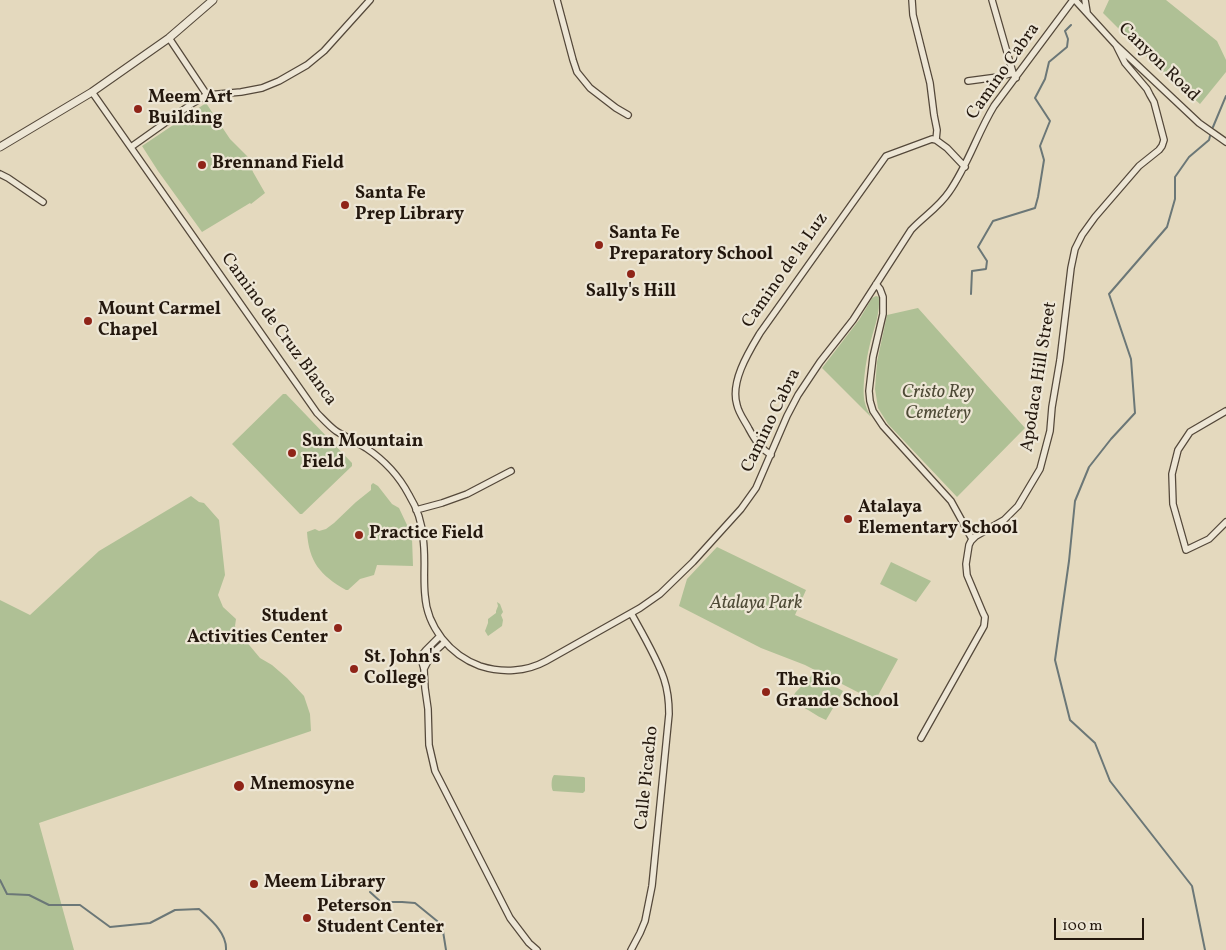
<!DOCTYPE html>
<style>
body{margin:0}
#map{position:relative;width:1226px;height:950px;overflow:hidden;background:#e4d9be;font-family:Vollkorn,serif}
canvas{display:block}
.scale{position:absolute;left:1054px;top:918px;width:90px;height:22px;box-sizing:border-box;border:2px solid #24180e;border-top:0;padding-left:6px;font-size:15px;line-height:18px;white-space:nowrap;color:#24180e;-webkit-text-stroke:4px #ede6d5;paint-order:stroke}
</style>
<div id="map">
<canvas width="1226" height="950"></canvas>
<div class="scale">100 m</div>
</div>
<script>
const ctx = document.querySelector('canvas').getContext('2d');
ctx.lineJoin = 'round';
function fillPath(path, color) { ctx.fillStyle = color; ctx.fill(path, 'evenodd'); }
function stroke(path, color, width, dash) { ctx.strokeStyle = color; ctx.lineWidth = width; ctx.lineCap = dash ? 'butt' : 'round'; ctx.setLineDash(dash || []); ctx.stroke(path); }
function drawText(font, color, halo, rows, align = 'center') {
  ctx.font = font + ' Vollkorn,serif'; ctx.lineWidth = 4.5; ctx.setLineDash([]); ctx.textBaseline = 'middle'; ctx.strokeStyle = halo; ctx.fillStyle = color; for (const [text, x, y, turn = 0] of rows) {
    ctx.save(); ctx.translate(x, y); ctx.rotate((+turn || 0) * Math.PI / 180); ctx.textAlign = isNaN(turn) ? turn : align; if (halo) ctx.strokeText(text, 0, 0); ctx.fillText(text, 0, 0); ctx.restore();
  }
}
fillPath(new Path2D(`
 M1109 0H1166L1217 41 1226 60V72L1200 104 1147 57 1103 13Z
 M206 103 230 139 247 156 253 172 265 193 251 204 250 203 202 232 158 171 142 146Z
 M876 296 879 297C880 313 875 325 871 340 867 355 861 388 865 403 866 408 869 413 871 417L822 368 859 320 872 298Z
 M918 308 1025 428 957 497 888 424 878 408 875 389 877 362 887 315Z
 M283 394H286L352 463V466L302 514H300L232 444Z
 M373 483 378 486 392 504 399 508 407 525 412 538 413 566 377 565 374 575 360 579 348 590H346C320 575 309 562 307 532L315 529 319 531 326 529 334 523 356 502 371 490V485Z
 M191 496 199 502 204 503 219 520 225 575 218 595 223 607 236 619 235 626 239 636 245 640 260 658 272 665 287 678 304 696 310 714 311 731 39 823 74 950H0V600L30 615 99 551Z
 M717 547 806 590 795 615 898 659 875 701 805 665 761 648 679 606 687 579Z
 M891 562 931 581 916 602 880 584Z
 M497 602 500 604 503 612 501 615 503 620 502 626 488 636 485 631 488 623V619L496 613V611L498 606Z
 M813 674 843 691 826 720C816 716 807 708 796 704L793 698 795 693Z
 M554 775 584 777 585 778V791L583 793 553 791C551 788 551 778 554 775Z`), '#afc095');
stroke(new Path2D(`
 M1213 127 1226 96
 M971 294 972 271 986 269 987 261 978 247 993 221 1035 208 1038 197 1044 160 1040 146 1050 121 1035 98 1045 79 1049 62 1067 47 1068 39 1065 31 1071 25
 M0 880 7 894 29 895 49 905H80L110 927 150 923 175 910 199 909C211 920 227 933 226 950
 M370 892 381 902H402L415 903 442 925 446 950
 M1205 950 1192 886 1110 781 1095 743 1070 720 1055 660 1069 561 1075 501 1089 467 1111 439 1135 413 1131 359 1109 294 1167 227 1175 199V177L1189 157 1209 140 1210 136`), '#6b7777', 2);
const minor = new Path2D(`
 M557 0 573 60 577 72 590 88 616 108 628 115
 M912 0 913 15 930 83 934 115 937 130 936 140 947 148 965 167
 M992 0 1013 73 1016 78
 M1075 0 1116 45 1199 123 1226 142
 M1085 0 1087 12
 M169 38 207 95
 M968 81 998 77 1013 73
 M92 92 317 413C323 419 329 426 336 431 346 437 356 442 366 448 384 460 399 476 409 495 417 508 422 523 423 538 426 557 423 576 425 595 427 627 450 655 480 666 502 673 526 672 546 661L640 608 660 594 693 562 741 509 756 488 787 416 798 395 820 362 853 320 911 230C923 217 939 207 949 192 968 165 977 134 994 106L1073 0
 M131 147 193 103 207 95 241 92 262 88 279 81 307 65 324 51 370 0
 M0 174 8 178 43 202
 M876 284 880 289 883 297V314L873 357 869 391 870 401 873 411 883 426 951 501 972 539
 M1226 411 1190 432 1178 450 1172 474 1173 504 1186 550 1209 539 1226 522
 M771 455C760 448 755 440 749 429 745 421 739 414 737 405 730 382 748 353 760 333L886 156 932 139 936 140
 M416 510 442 503 467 494 511 471
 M631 613C642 633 657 658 664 679 668 691 669 702 669 714L652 886 645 921 640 933 631 950
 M440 636 426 650 422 655V662L424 669 425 688 428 709 429 745 435 771 510 918 529 943 537 950
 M424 669 431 655 445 642
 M921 738 984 626 985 617 983 613 967 575 966 564 969 545 971 541 976 536 1004 520 1018 506 1040 469 1050 431 1052 407 1060 360 1071 268 1075 249 1082 235 1095 217 1139 166 1159 150 1162 146 1164 140 1154 102 1150 95 1147 89 1125 63 1116 45`);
const tertiary = new Path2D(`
 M0 147 92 92 169 38 213 0`);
stroke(minor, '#54483a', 8);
stroke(tertiary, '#54483a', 9);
stroke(minor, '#ede6d5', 5.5);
stroke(tertiary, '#ede6d5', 7);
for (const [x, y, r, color] of [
 [138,109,5,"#8f2418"],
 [202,165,5,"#8f2418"],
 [345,205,5,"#8f2418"],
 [599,245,5,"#8f2418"],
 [631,274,5,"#8f2418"],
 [88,321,5,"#8f2418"],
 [292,453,5,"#8f2418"],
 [848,519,5,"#8f2418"],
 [359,535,5,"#8f2418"],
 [338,628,5,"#8f2418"],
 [354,669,5,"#8f2418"],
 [766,692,5,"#8f2418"],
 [239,786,6,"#8f2418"],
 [254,884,5,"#8f2418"],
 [307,918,5,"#8f2418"]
]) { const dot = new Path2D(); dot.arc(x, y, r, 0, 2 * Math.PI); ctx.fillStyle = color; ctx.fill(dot); stroke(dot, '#ede6d5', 2); }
drawText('18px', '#24180e', '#ede6d5', [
 ["Canyon Road",1158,63,44],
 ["Camino Cabra",1004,72,-55],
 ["Camino de la Luz",786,271,-55],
 ["Camino de Cruz Blanca",278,330,54],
 ["Apodaca Hill Street",1040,377,-81],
 ["Camino Cabra",772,421,-64],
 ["Calle Picacho",648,778,-84]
]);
drawText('bold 18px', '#24180e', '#ede6d5', [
 ["Meem Art",148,99],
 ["Building",148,120],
 ["Brennand Field",212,165],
 ["Santa Fe",355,195],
 ["Prep Library",355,216],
 ["Santa Fe",609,235],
 ["Preparatory School",609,256],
 ["Sally's Hill",631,293,"center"],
 ["Mount Carmel",98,311],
 ["Chapel",98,332],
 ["Sun Mountain",302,443],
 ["Field",302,464],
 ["Atalaya",858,509],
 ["Elementary School",858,530],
 ["Practice Field",369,535],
 ["Student",328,618,"right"],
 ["Activities Center",328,639,"right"],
 ["St. John's",364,659],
 ["College",364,680],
 ["The Rio",776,682],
 ["Grande School",776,703],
 ["Mnemosyne",250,786],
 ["Meem Library",264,884],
 ["Peterson",317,908],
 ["Student Center",317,929]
], 'left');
drawText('italic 18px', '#4e4a36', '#ede6d5', [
 ["Cristo Rey",938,394],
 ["Cemetery",938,415],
 ["Atalaya Park",756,605]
]);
</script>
